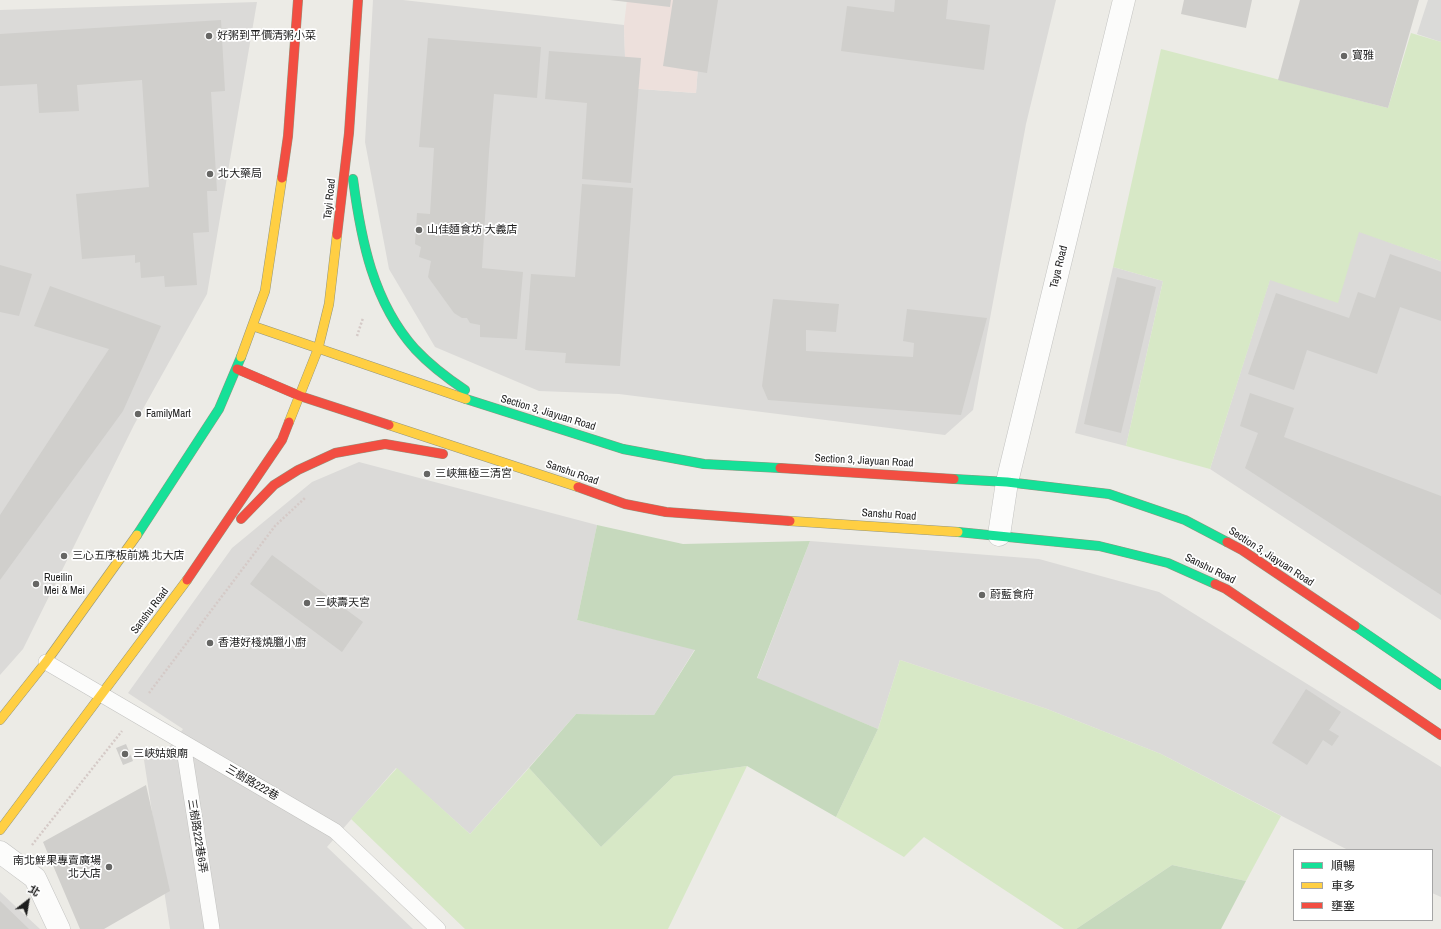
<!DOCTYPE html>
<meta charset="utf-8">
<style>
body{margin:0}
#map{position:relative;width:1441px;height:929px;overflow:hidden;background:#ecebe6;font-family:"Archivo Narrow","Noto Sans TC",sans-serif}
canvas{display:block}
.legend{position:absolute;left:1293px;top:849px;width:140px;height:72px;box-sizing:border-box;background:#fff;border:1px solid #a5a5a5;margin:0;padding:5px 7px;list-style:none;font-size:12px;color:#1e1e1e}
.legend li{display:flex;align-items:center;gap:8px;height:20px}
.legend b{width:20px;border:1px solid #a5a5a5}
.north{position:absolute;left:8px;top:881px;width:40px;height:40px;-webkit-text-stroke:3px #fff;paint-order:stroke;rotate:31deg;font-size:11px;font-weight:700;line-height:16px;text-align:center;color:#1e1e1e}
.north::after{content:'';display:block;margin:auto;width:14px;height:18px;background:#1e1e1e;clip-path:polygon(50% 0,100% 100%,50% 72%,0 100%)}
</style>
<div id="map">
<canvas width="1441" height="929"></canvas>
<ul class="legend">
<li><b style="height:5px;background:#16e098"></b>順暢</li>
<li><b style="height:5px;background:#ffcf43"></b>車多</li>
<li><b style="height:5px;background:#f24e42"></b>壅塞</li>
</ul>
<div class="north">北</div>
</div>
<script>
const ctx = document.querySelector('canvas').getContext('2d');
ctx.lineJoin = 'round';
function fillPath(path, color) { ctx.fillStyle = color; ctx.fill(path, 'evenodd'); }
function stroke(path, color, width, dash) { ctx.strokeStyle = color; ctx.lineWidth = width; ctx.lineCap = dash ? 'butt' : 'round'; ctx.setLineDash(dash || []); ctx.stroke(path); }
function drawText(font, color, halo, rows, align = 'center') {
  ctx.font = font + ' "Archivo Narrow","Noto Sans TC",sans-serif'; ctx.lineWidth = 3.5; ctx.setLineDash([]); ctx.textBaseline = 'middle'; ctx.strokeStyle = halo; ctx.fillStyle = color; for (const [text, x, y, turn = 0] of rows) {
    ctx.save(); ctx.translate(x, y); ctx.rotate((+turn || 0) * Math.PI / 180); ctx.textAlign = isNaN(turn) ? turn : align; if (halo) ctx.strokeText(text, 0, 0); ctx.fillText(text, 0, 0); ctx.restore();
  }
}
fillPath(new Path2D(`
 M373 0H403L624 25 626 88 696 93 703 0H1056L1026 124 973 410 945 435 619 394 539 391 435 347 389 269 365 142Z
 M257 2 207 294 134 425 23 649 0 675V10Z
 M1359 231 1441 261V620L1210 469 1270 279Z
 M1113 267 1163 281 1126 446 1075 433Z
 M359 462 597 525 577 620 695 649 654 715 576 714 470 834 396 768 327 847 413 929H170L144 760 162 756 183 729 128 693 232 548 312 482Z
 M810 541 1039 559 1159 592 1441 767V897L1432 893V850H1348L1161 754 1047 709 900 660 878 729 757 679Z
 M0 892 40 929H0Z`), '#dbdad8');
fillPath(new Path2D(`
 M627 0H703L696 93 626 88 624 25Z`), '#ede0dc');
fillPath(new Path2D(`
 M1428 0H1441V42L1417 34Z`), '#dadad8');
fillPath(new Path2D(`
 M1411 33 1441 42V261L1359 232 1338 303 1270 280 1210 469 1126 446 1163 281 1113 267 1161 49 1388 108Z
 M900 660 1047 709 1161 754 1281 816 1246 881 1172 865 1076 929H1064L924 837 904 857 836 817 878 729Z
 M747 766 668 929H465L351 819 397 768 470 834 529 768 601 847 674 776Z`), '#d7e8c6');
fillPath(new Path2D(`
 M597 525 683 544 810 541 757 678 878 729 836 817 747 766 674 776 601 847 529 768 576 714 654 715 695 650 577 620Z
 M1172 865 1246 881 1221 929H1076Z`), '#c6d9bd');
fillPath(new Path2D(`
 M610 0H671L670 7Z
 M673 0H718L707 73 663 66Z
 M895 0H948L946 19 990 25 984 70 841 51 847 6 894 12Z
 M1184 0H1252L1246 28 1181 14Z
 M1300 0H1419L1388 108 1278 80Z
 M221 20 225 91 211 92 217 191H207L209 232 193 233 197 285 165 287 164 276 141 278 140 262 135 263V255L82 259 76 194 149 187 142 80 77 85 79 111 39 113 37 84 0 86V34Z
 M428 38 541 47 537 98 494 94 489 152 482 268 523 272 517 339 480 337V325L470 323 467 318H462L454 313 428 277 431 261 419 257 421 247 415 244 417 213 430 214 434 148 419 147Z
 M549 51 641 58 631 183 582 179 587 103 545 99Z
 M582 184 633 188 620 366 565 363 566 353 525 350 531 274 575 277Z
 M1390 254 1441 272V321L1400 307 1377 374 1307 350 1294 390 1248 374 1276 293 1349 318 1358 292 1375 298Z
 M0 265 32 274 19 316 0 312Z
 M1117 277 1156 287 1121 433 1084 424Z
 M50 286 161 326 123 411 0 580V515L109 349 34 326Z
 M773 299 839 304 836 332 806 330V351L913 357 914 343 903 341 907 309 987 318 961 415 768 400 762 386Z
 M1250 393 1294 408 1284 437 1441 496V595L1245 468 1258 433 1240 426Z
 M272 555 363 622 342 652 250 584Z
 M1306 689 1341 712 1329 730 1339 736 1332 746 1323 740 1307 765 1272 743Z
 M126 744 133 761 123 765 116 748Z
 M146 785 170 891 104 929H80L43 842Z
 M0 901 29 929H0Z`), '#d0cfcc');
const lane = new Path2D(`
 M46 662 335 831 438 929
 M183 743 212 929`);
const street = new Path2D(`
 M999 535 1007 482 1124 0
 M0 852 35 878 59 929`);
const fast = new Path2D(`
 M353 179C361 240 373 302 415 349 430 365 447 378 465 390
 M466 399 623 449 704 464 780 468
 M954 479 1007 482 1109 494 1185 520 1227 542
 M958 532 1099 546 1168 563 1215 584
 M137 535 219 409 241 357
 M1355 626 1441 685`);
const slow = new Path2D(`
 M253 326 466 399
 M241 357 265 291 282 178
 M289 422 318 349 329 304 337 235
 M389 425 578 487
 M790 521 958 532
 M0 720 46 662 137 535
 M0 830 187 580`);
const jam = new Path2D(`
 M282 178 288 136 298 0
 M337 235 349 133 358 0
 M237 369 300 396 389 425
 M780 468 954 479
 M578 487 625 504 666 512 790 521
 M241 519 274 485 298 470 335 453 385 444 443 454
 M1227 542 1242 550 1355 626
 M187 580 282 440 289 422
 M1215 584 1226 589 1441 735`);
stroke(lane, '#c3c3c1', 16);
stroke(street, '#c3c3c1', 23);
stroke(fast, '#92957f', 10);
stroke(slow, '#92957f', 10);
stroke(jam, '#92957f', 10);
stroke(new Path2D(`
 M357 336 363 318
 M149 693 275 526 306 497
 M32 845 122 731`), '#d5cac7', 2.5, [2, 2]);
stroke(lane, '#fcfcfb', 15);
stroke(street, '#fcfcfb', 22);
stroke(fast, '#16e098', 9);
stroke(slow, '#ffcf43', 9);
stroke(jam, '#f24e42', 9);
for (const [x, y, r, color] of [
 [209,36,4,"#666664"],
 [1344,56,4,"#666664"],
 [210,174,4,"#666664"],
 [419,230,4,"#666664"],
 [138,414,4,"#666664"],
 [427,474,4,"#666664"],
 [64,556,4,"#666664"],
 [36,584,4,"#666664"],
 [982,595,4,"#666664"],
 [307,603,4,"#666664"],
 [210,643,4,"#666664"],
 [125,754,4,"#666664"],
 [109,867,4,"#666664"]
]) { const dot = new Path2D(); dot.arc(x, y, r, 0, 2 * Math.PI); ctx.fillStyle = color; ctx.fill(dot); stroke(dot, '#fff', 1.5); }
drawText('11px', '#1e1e1e', '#fff', [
 ["好粥到平價清粥小菜",217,36],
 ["寶雅",1352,56],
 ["北大藥局",218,174],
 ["山佳麵食坊 大義店",427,230],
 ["FamilyMart",146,414],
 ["三峽無極三清宮",435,474],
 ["三心五序板前燒 北大店",72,556],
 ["Rueilin",44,578],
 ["Mei & Mei",44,591],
 ["蔚藍食府",990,595],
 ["三峽壽天宮",315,603],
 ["香港好棧燒臘小廚",218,643],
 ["三峽姑娘廟",133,754],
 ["南北鮮果專賣廣場",101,861,"right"],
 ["北大店",101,874,"right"]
], 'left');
drawText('11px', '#1e1e1e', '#fff', [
 ["Tayi Road",330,199,-84],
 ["Taya Road",1059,267,-76],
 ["Section 3, Jiayuan Road",548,413,17],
 ["Section 3, Jiayuan Road",864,461,3],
 ["Sanshu Road",572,473,19],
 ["Sanshu Road",889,515,4],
 ["Section 3, Jiayuan Road",1271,557,33],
 ["Sanshu Road",1210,569,26],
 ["Sanshu Road",150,611,-53],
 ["三樹路222巷",252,783,30],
 ["三樹路222巷6弄",197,836,81]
]);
</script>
